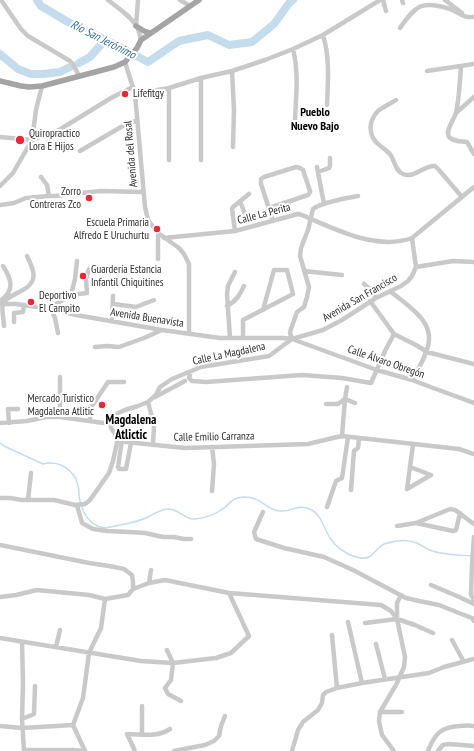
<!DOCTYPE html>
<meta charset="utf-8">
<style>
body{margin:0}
canvas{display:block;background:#fff}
</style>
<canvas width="474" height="751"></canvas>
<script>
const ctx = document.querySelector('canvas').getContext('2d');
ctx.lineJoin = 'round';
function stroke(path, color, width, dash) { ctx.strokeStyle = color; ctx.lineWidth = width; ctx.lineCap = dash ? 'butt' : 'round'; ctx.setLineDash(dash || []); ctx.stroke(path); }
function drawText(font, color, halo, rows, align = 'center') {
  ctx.font = font + ' "PT Sans Narrow",sans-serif'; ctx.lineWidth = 4; ctx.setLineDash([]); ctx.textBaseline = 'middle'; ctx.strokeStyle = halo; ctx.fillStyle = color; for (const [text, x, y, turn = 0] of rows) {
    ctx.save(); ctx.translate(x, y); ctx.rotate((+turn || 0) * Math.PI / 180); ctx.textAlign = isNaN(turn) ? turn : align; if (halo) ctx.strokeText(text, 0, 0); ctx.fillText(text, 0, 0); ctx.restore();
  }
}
stroke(new Path2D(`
 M0 443 4 446 43 464C59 460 75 470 78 486 79 489 79 492 79 495 81 511 89 527 106 528 120 524 135 524 148 517 154 514 162 508 170 509 179 510 186 520 195 519 204 518 214 515 221 510 231 504 230 498 244 497 262 497 266 510 280 511 292 512 299 503 312 510 322 516 324 529 330 538 336 547 346 554 356 557 374 562 372 550 384 544 388 543 393 542 396 541 403 540 410 540 417 543 423 546 429 551 436 552 448 555 460 555 472 556`), '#c4dceb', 1.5);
stroke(new Path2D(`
 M37 0 41 6 68 22 110 42 148 62 179 41 208 35 229 45 252 42 274 24 290 2 293 0
 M0 54 18 69 31 74H43L60 72 72 66
 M79 63 90 57 105 40`), '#c4dceb', 8);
stroke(new Path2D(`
 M1 0 21 29 28 36 70 61 73 64 79 76
 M108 0C118 8 131 16 137 27 139 31 140 36 141 40
 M180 0 190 6
 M383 0 386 11
 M402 0 403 3
 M445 0 462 13
 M136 26 138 0
 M400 28C416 5 422 0 450 9 459 13 464 18 474 17
 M323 35C330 58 328 81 327 105
 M293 49C299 73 296 95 295 120
 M125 62 135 94 145 207 148 220 158 233 179 248 184 254 189 264V333
 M461 66C460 80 459 100 456 113 454 119 445 131 449 137 453 142 462 141 467 142L474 154
 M232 71 234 110 233 147
 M427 71 474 64
 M169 88V160
 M135 94 169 88 201 78 232 71 265 60 293 49 323 35 380 0
 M396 100C390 104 382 107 378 111 369 120 368 133 376 142 380 146 386 150 390 154 395 161 395 171 403 174 414 179 424 165 435 166L439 170 462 197
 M456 113 474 97
 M0 137 32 140 59 130 111 98 133 87
 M80 151 121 127 137 120
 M201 160V78
 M317 167 324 204
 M318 172 329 168 330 166V158
 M41 177 47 185 49 196
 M0 186 13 173 32 140 36 110 42 86
 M240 201 248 222
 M0 205 14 203 26 198 49 196H55L100 191 143 192
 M269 208 308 195 310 192V191L303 170 300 168 296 167 264 177 261 179V184L273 221
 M235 231 232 209 233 207 249 194
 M158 233V259
 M164 238 235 231 298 214 302 215C334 229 377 251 412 238L474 187
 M416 267 453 261 474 262
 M304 271 342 275
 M364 284 369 288 376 298
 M390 291C409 307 439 323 426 352 423 362 417 371 412 380
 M71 295 87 293 86 279 89 269
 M0 301C15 290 12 280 3 266
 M370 301 394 334 416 345 427 352 474 364
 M0 304H16L51 309 76 315 162 330 220 338H283L292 339 377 370 412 380 436 389 474 403
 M113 304 136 307 154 300
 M227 306C237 300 239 296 244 286
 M112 321 113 296
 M14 322V313L23 312 24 305
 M4 326C4 320 1 309 3 304 7 292 38 292 33 271 32 266 29 261 27 256
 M58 333 55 318 51 309 56 304 71 295 75 279 77 261
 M230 338 227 294 228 286 235 272
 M243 338V320L293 294 287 270H274L263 310
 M292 339 290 333 291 329 297 312 304 307 307 297 309 287 300 256 301 248 308 230 313 209C322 202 347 198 358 196
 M95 347 107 346 119 347 144 338 162 330
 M189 372 190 375 189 378 192 381 206 382 302 375 342 378 371 383 385 351 394 334
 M155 397 185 381
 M148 402 154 425 153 445
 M326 404H338L345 399 355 403
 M60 417V377
 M90 421V409L108 382H124
 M0 423 27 421 46 417H60L111 424
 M9 423 8 409H18
 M111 424 114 417 118 413 125 410 138 406 148 402 156 395 160 387 172 379 201 367 269 356 292 339 323 330 342 320 376 298 401 286 408 281 412 276 416 267 412 238
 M111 424V428L118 438 126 442 185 448 308 444 333 438 342 436 459 449 474 454
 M342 436 345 399 347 387
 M122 440 118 467 119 469H126L131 443
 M407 489 431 475 410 467
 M407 489 413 445
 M351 490 354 451 358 448 359 439
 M212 491 214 464 212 447
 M0 498H10L22 500H54L75 505 85 504 90 500 109 473 113 461 118 438
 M28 500 31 473
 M77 505 82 523 93 529 107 531 129 532 145 533 163 537H174L184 539H191
 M327 507 336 481 342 478 348 437
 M263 512 254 532 256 539 284 548 324 557 353 570 406 598 419 601 439 605 464 615 472 618 474 621
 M416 523 453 531 456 530 460 513
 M397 526 416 523 450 509 455 510 474 524
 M474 537 472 564 471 595 474 600
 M0 545 89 563 109 566 124 569 132 575 133 582V589
 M149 583 151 570
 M431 585 457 596 474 604
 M0 597 16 595 37 590 89 595 105 599 128 595 133 589 149 583 165 580 229 593 381 605 391 611 397 619
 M348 622 362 683
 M365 623 397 619 415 625 433 633
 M332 635 337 688
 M0 638 141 661 173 663 216 658 231 653 249 636 229 593
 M452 640 464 662
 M22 642 23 684 22 719 24 751
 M376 644 385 679
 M56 647 60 630
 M167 650 173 663 171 680 165 688 168 694 181 701
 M380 712H402
 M22 719 34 714 35 686
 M0 726 22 728 73 725
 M142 734V706
 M24 750H72L85 751
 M85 751 73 725 83 698 89 653 101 628 105 599
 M135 751 127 734C142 734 156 738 170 729
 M174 751 205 745 214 741 219 736 221 726 225 716
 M292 751 298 730 303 722 318 710 322 703 323 695 326 692 337 688 362 683 429 673 444 667 474 659
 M394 751 382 735 379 721 380 712 396 685 404 667 405 657 397 619V603L401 595
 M428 751C431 743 437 732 445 729 451 726 468 725 474 726
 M438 751 443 745 449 744 474 746`), '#c9c9c9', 4.5);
stroke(new Path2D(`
 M136 26 144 31 150 33
 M0 81 21 86 29 87 42 86 114 67 125 62 137 48 141 40 199 0`), '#a4a4a4', 5.5);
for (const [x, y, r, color] of [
 [125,94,4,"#e92837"],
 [20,140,5,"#e92837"],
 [89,198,4,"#e92837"],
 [157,229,4,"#e92837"],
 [83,276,4,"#e92837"],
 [31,302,4,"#e92837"],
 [102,405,4,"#e92837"]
]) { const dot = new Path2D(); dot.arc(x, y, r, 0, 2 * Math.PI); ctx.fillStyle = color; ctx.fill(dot); stroke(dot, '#fff', 1.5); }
drawText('11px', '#2c2c2c', '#fff', [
 ["Lifefitgy",133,94],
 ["Quiropractico",29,134],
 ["Lora E Hijos",29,147],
 ["Zorro",81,192,"right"],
 ["Contreras Zco",81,205,"right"],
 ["Escuela Primaria",149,223,"right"],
 ["Alfredo E Uruchurtu",149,236,"right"],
 ["Guardería Estancia",91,270],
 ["Infantil Chiquitines",91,283],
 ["Deportivo",39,296],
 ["El Campito",39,309],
 ["Mercado Turístico",94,399,"right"],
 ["Magdalena Atlitic",94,412,"right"]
], 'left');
drawText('11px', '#2c2c2c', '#fff', [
 ["Avenida del Rosal",131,154,-95],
 ["Calle La Perita",264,214,-15],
 ["Avenida San Francisco",360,298,-30],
 ["Avenida Buenavista",147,318,9],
 ["Calle La Magdalena",229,354,-12],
 ["Calle Álvaro Obregón",386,362,19],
 ["Calle Emilio Carranza",214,437,-1]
]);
drawText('italic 12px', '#396e90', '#fff', [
 ["Río San Jerónimo",103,40,27]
]);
drawText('bold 12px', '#000', '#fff', [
 ["Pueblo",315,113],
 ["Nuevo Bajo",315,127]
]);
drawText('bold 13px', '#000', '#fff', [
 ["Magdalena",131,420],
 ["Atlictic",131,435]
]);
</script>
